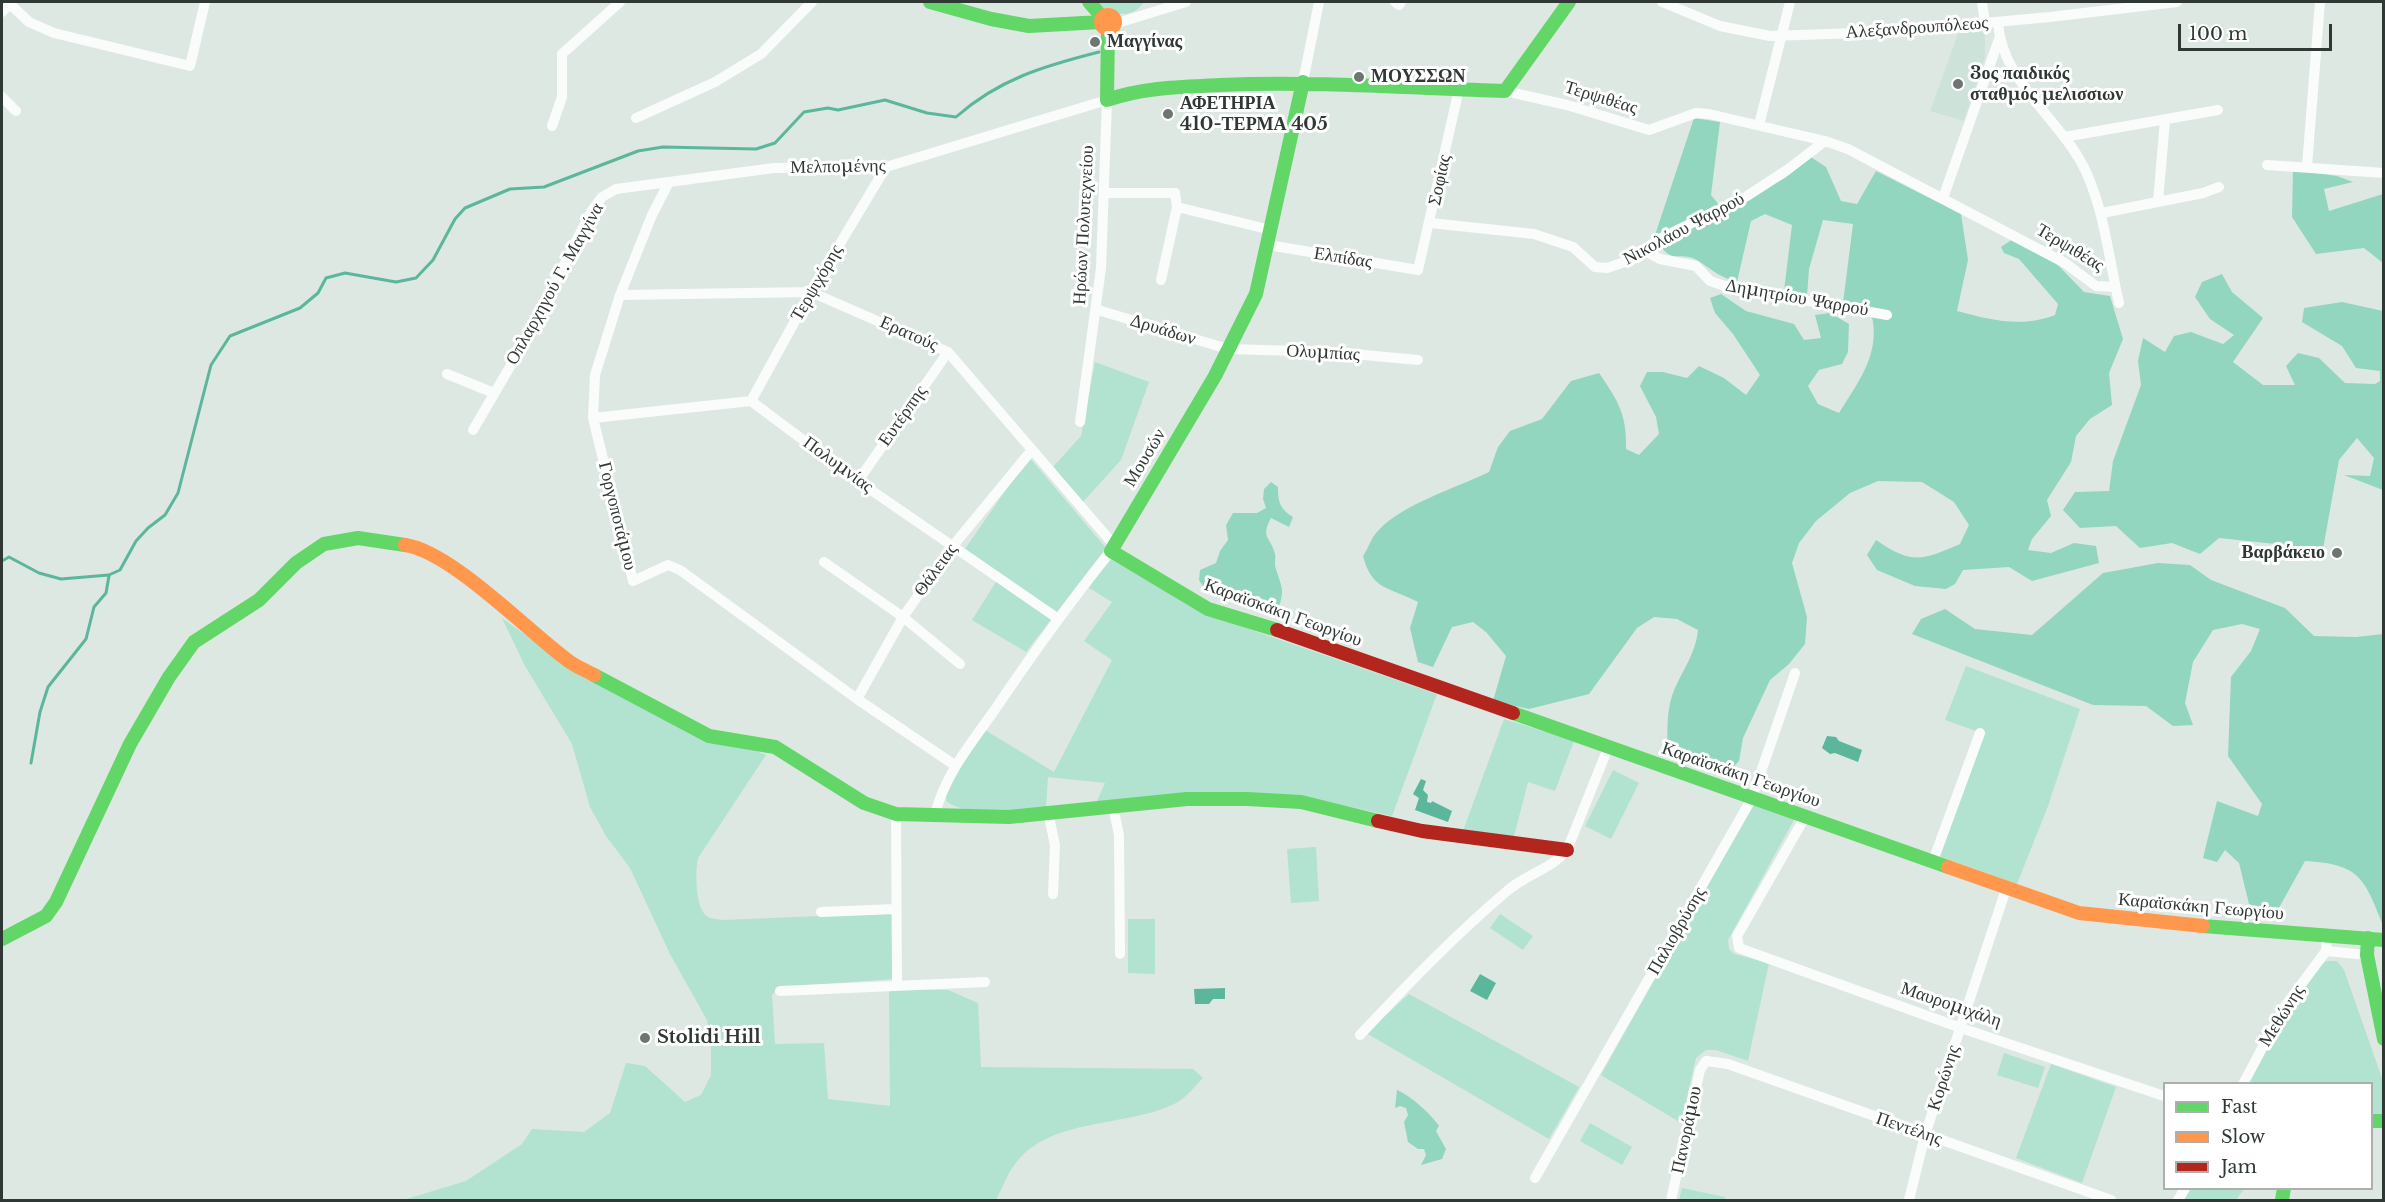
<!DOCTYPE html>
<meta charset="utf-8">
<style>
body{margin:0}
#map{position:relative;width:2385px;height:1202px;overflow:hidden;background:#dde8e3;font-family:"Libre Baskerville",serif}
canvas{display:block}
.frame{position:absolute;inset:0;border:3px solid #303835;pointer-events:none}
.legend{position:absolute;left:2163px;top:1082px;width:210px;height:108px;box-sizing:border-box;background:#fff;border:2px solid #acafae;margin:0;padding:8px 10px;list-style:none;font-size:18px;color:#303835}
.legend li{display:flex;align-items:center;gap:12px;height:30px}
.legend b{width:30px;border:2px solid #acafae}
.scale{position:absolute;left:2178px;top:24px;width:154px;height:27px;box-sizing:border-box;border:3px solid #303835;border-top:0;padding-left:8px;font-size:18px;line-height:21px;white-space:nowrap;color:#303835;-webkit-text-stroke:4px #fff;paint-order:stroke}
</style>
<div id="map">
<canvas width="2385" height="1202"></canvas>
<div class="frame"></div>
<ul class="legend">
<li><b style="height:8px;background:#63d668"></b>Fast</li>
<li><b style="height:8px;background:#ff974d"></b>Slow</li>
<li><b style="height:8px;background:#b3261e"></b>Jam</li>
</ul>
<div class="scale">100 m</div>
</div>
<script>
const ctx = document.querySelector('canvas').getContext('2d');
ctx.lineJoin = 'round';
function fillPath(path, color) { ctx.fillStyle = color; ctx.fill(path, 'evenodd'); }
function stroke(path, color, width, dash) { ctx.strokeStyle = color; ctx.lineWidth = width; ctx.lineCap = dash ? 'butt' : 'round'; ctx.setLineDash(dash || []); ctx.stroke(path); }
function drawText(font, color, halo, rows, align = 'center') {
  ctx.font = font + ' "Libre Baskerville",serif'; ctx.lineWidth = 6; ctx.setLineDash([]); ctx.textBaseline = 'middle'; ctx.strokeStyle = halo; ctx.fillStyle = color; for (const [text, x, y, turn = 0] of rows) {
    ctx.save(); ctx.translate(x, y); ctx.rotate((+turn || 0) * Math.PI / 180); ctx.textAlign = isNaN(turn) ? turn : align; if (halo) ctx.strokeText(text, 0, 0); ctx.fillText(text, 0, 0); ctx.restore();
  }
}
fillPath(new Path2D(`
 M1959 31H1985V57L1964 121 1930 111Z`), '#cde3da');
fillPath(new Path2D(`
 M1092 2H1144C1131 22 1107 13 1092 2Z
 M1095 362 1149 382 1121 460 1082 503 1053 467 1081 436Z
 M1029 457 1106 548 1026 652 972 620 999 577 962 553Z
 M1110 559 1205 614 1437 694 1392 816 1319 800 1097 801 1105 783 1048 777 1046 808C1021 812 966 817 946 801V789L985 730 1054 772 1112 660 1084 641 1112 602 1086 586Z
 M502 618 583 677 766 755 698 858C695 871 695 910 708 917 712 919 719 919 723 920L893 913 894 979 779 987 772 995 775 1044 824 1043 828 1099 890 1106 889 989 948 990 978 1003 981 1067 1193 1069 1203 1078C1195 1086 1186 1098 1176 1103 1128 1128 1051 1116 1015 1164 1007 1174 1002 1189 996 1200H403L466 1181 522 1144 532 1129 584 1132 610 1113 626 1063 645 1066 685 1102 701 1095 711 1075V1047L707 1020 670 954 630 868 606 836 590 807 572 744 525 666Z
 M1966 666 2080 709 2048 806 2017 884 1939 856 1982 733 1945 720Z
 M1504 719 1574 741 1555 791 1528 782 1513 840 1463 831Z
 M1613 770 1639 783 1611 839 1585 826Z
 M1753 804 1795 818 1728 940 1729 949 1734 954 1769 963 1748 1061 1716 1050H1706L1696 1058 1681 1123 1601 1075Z
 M1316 847 1319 901 1291 903 1287 849Z
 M1500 914 1533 936 1523 950 1490 928Z
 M1128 919H1155V974L1128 973Z
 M2326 961H2337L2344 970 2383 1081V1116H2372V1084H2248L2308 976Z
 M1409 994 1579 1087 1549 1139 1366 1033Z
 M2004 1053 2045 1067 2038 1088 1997 1075Z
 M2051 1064 2116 1087 2082 1183 2016 1158Z
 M1590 1123 1632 1147 1622 1165 1580 1141Z
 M1682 1188 1725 1197V1200H1679Z
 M2191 1189V1188L2244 1189 2236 1200H2184Z`), '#b2e2d0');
fillPath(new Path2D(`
 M1694 118 1720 122 1711 195 1724 211 1785 178 1811 157 1826 167 1841 201 1857 204 1876 171 1961 214 1968 260 1957 311C1991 320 2021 328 2055 315L2058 304 2019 259 2004 253 2001 247 2013 239 2053 260 2084 292 2110 296 2123 339 2109 373 2112 405 2090 419 2076 436 2071 462 2047 500 2051 516 2032 539 2028 550 2051 553 2074 543 2096 546 2099 563 2032 581 2009 567 1963 570 1955 584 1946 589 1915 586 1877 570 1867 555 1876 540C1912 565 1923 560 1960 544L1969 525 1954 502 1922 482 1878 481 1850 493 1816 521 1799 543 1792 563 1807 617 1805 644 1789 664 1770 680 1743 738 1739 761 1728 773 1708 770 1668 754C1667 733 1666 707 1675 688 1684 668 1696 652 1698 630L1677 619 1654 617 1637 628 1589 694 1529 709 1493 701 1506 656 1486 632 1473 622 1452 627 1433 667 1418 662 1410 628 1418 602C1390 587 1372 591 1363 556 1368 549 1371 538 1377 532 1400 505 1456 488 1489 472L1498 447 1510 431 1542 419 1571 381 1599 373C1618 401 1627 414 1626 449L1639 455 1659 434 1656 417 1640 386 1647 372H1663L1687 378 1699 366 1724 378 1746 395 1760 375 1733 334 1715 313 1710 298 1721 294 1746 311 1794 324 1804 340 1821 338 1815 315 1830 313 1849 324 1848 352 1842 364 1819 370 1808 386 1818 404 1839 413C1861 378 1884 349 1869 306L1843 303 1853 224 1823 220 1809 269 1807 296 1784 291 1792 225 1765 214 1751 221 1737 282C1722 278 1713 271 1700 262 1681 248 1670 270 1655 235Z
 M2293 170 2337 176 2353 182 2324 189 2329 211 2383 194V263L2364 248 2316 254 2292 217Z
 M2222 274 2232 292 2263 318 2233 362 2263 385H2295L2286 366 2298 353 2319 358 2345 383 2375 384 2380 381V371L2356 368 2342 346 2302 322 2304 308 2342 302 2383 311V490L2344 475 2370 476 2374 458 2357 438 2339 460 2323 549 2219 538 2200 554 2172 543 2140 548 2116 526 2080 528 2063 510 2075 492 2109 491 2113 461 2141 385 2138 361 2143 338 2165 352 2174 336 2191 332 2223 344 2234 335 2210 319 2195 297 2202 282Z
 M1271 482 1278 487C1278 502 1280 509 1293 517L1289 527 1271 518C1260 538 1271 537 1275 554 1276 558 1274 564 1276 569 1282 589 1285 588 1278 611L1206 591 1199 580 1200 570 1216 563 1220 551 1228 540 1226 525 1233 513H1257L1266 508 1263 499 1264 489Z
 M2158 563 2190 565 2211 580 2285 608 2314 636 2356 637 2383 634V925C2364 878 2360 864 2305 861L2275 915 2249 904 2239 863 2225 850 2217 862 2203 858 2217 801 2258 816 2262 804 2228 756 2231 677 2251 651 2260 629 2242 624 2213 630 2193 662 2185 703 2193 725 2173 726 2146 706 2093 705 1912 634 1921 619 1945 609 1975 629 2032 635 2103 573Z
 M1397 1090C1411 1096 1430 1113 1439 1126L1436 1131 1446 1149 1442 1159 1421 1165 1426 1155 1424 1149H1418L1408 1142 1404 1122 1408 1115 1406 1108 1400 1106 1395 1108Z`), '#92d6c0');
fillPath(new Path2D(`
 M1827 736 1836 737 1839 741 1862 750 1858 762 1835 753 1830 754 1822 748Z
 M1421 779 1426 781 1423 790 1428 795 1427 802 1431 803 1432 801 1452 811 1448 822 1415 810 1419 798 1413 794Z
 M1480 974 1496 983 1487 1000 1470 991Z
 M1225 988V999H1213L1209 1004H1195L1194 989Z`), '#5cb69c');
stroke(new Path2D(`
 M2 561 9 557 39 573 61 579 109 575 120 570 136 541 148 528 165 515 178 493 211 365 230 336 300 308 318 293 326 278 345 273 396 282 416 278 433 260 455 219 465 208 510 189 544 187 638 151 663 147 756 149 775 143 804 112 828 108 838 110 885 100 927 113 956 117C999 79 1044 66 1099 52
 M31 763 40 712 48 687 86 639 94 607 106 593 109 576`), '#5cb69c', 3);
stroke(new Path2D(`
 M1395 2 1399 5 1401 2
 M1662 2 1720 26 1770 36 1886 32 2050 17 2177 2
 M1982 2 1985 23
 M2 12 10 4 29 22 54 33 190 66 205 2
 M1998 22C2001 83 2064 121 2087 174 2105 215 2109 260 2119 303
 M1114 24 1186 2
 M1303 82 1319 2
 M1505 91 1567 105 1649 130 1696 113 1709 114 1825 141 1848 149 2065 263 2096 286 2115 287
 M2 97 16 111
 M636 118 715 82 761 54 812 2
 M1759 125 1790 2
 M552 126 562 97V54L620 2
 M2064 137 2218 110
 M2267 165 2384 173
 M2307 166 2320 2
 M668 184 652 215 620 295 595 375 593 418 633 581 668 565 680 570 857 699 956 766
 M1105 193H1175L1177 207 1161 280
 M1943 198 1999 39
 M2158 202 2165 120
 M1177 207 1271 230
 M2102 213 2203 193 2219 187
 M1431 223 1534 234 1573 247 1595 267 1607 268 1639 257 1655 241 1747 196 1787 170 1825 141
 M1268 245 1418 270 1459 89
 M1645 251 1660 259 1696 266 1710 281 1725 286 1887 315
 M620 295 811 292 948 352 1114 545
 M1098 310 1228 349 1332 352 1418 360
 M447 374 494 393
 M751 401 811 292 886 167
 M593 418 751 401 858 481 1057 618
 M473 430 525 341 592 210 602 197 616 189 774 168 886 167 1107 100 1101 268 1080 422
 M858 481 948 352
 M824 562 903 617 960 664
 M857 699 903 617 952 547 1031 451
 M1113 806 1119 835 1120 954
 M1048 812 1055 845 1053 894
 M896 814 897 984
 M935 814C945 775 971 743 994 711 1031 656 1069 603 1111 551
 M1805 817 1737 936 1739 948 1961 1028 2164 1096
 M1933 861 1980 733
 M821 912 896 909
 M2326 951 2367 955
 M780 991 985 982
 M1360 1035C1407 985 1455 935 1507 891 1525 875 1553 868 1567 850L1608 748
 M2243 1084 2283 1009 2326 951 2327 935
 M1535 1178 1752 798 1795 673
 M1671 1200 1700 1070 1706 1061 1728 1064 2111 1200
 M1909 1200 1925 1135 2006 889
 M2178 1200 2185 1188`), '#fafcfb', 10);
stroke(new Path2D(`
 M930 2 991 19 1029 26 1101 22
 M1089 2 1102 17
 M1108 29 1107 100C1144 87 1182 87 1220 85 1315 81 1410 88 1505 91L1569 2
 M1277 630 1208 609 1111 551 1215 376 1256 294 1303 82
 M594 675 709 736 775 747 864 803 896 814 1009 817 1187 799H1247L1301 802 1378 821
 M1513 713 1948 867
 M2203 926 2384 940
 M2368 938 2367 955 2384 1039
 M2 939 46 916 56 902 130 744 169 677 194 642 259 600 296 563 324 544 358 538 405 545
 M2372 1121H2384
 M2282 1200 2284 1188`), '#63d668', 14);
stroke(new Path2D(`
 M1101 22a7 7 0 1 1 14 0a7 7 0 1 1-14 0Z
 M405 545C450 551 527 630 566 659 574 666 585 670 594 675
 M1948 867 2079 913 2203 926`), '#ff974d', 14);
stroke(new Path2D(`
 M1277 630 1513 713
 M1378 821 1422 831 1567 850`), '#b3261e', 14);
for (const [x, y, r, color] of [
 [1095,42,6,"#6d7672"],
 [1359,77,6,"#6d7672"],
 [1958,84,6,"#6d7672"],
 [1168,114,6,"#6d7672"],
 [2337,553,6,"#6d7672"],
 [645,1038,6,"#6d7672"]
]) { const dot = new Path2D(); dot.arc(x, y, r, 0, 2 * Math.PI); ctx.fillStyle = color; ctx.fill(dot); stroke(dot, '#fff', 2); }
drawText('18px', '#303835', '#fff', [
 ["Αλεξανδρουπόλεως",1917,28,-4],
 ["Τερψιθέας",1601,98,17],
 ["Μελπομένης",838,167,-1],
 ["Σοφίας",1440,180,-78],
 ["Ηρώων Πολυτεχνείου",1084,225,-87],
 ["Νικολάου Ψαρρού",1684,229,-28],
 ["Τερψιθέας",2070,248,31],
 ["Ελπίδας",1343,258,9],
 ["Τερψιχόρης",817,283,-60],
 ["Οπλαρχηγού Γ. Μαγγίνα",555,284,-61],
 ["Δημητρίου Ψαρρού",1797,298,10],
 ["Δρυάδων",1163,330,17],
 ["Ερατούς",909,334,24],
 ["Ολυμπίας",1323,353,3],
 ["Ευτέρπης",903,416,-55],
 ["Μουσών",1145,458,-59],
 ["Πολυμνίας",838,465,36],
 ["Γοργοποτάμου",617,516,76],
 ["Θάλειας",936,570,-54],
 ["Καραϊσκάκη Γεωργίου",1283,613,20],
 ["Καραϊσκάκη Γεωργίου",1741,775,19],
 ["Καραϊσκάκη Γεωργίου",2201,907,5],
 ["Παλιοβρύσης",1677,931,-60],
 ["Μαυρομιχάλη",1951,1005,19],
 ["Μεθώνης",2282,1016,-58],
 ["Κορώνης",1944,1078,-72],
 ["Πεντέλης",1909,1129,19],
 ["Πανοράμου",1687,1130,-78]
]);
drawText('bold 18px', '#303835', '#fff', [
 ["Μαγγίνας",1107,42],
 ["3ος παιδικός",1970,74],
 ["σταθμός μελισσιων",1970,95],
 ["ΜΟΥΣΣΩΝ",1371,77],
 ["ΑΦΕΤΗΡΙΑ",1180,104],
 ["410-ΤΕΡΜΑ 405",1180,125],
 ["Βαρβάκειο",2325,553,"right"],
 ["Stolidi Hill",657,1038]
], 'left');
</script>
